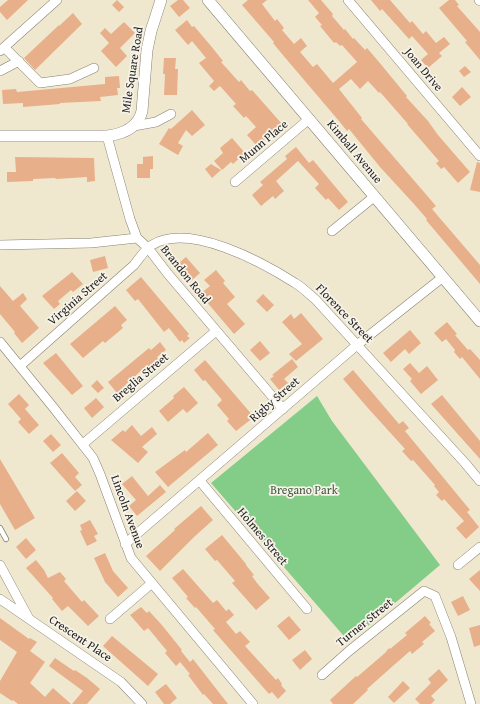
<!DOCTYPE html>
<style>
body{margin:0}
canvas{display:block;background:#efe7ce}
</style>
<canvas width="480" height="704"></canvas>
<script>
const ctx = document.querySelector('canvas').getContext('2d');
ctx.lineJoin = 'round';
function fillPath(path, color) { ctx.fillStyle = color; ctx.fill(path, 'evenodd'); }
function stroke(path, color, width, dash) { ctx.strokeStyle = color; ctx.lineWidth = width; ctx.lineCap = dash ? 'butt' : 'round'; ctx.setLineDash(dash || []); ctx.stroke(path); }
function drawText(font, color, halo, rows, align = 'center') {
  ctx.font = font + ' "Gentium Book Plus",serif'; ctx.lineWidth = 3.5; ctx.setLineDash([]); ctx.textBaseline = 'middle'; ctx.strokeStyle = halo; ctx.fillStyle = color; for (const [text, x, y, turn = 0] of rows) {
    ctx.save(); ctx.translate(x, y); ctx.rotate((+turn || 0) * Math.PI / 180); ctx.textAlign = isNaN(turn) ? turn : align; if (halo) ctx.strokeText(text, 0, 0); ctx.fillText(text, 0, 0); ctx.restore();
  }
}
fillPath(new Path2D(`
 M317 396 332 421 440 565 349 642 211 483Z`), '#83cd89');
fillPath(new Path2D(`
 M8 0H28L7 20 0 12V7Z
 M117 0 124 7 119 12 112 5Z
 M178 0H183L190 8 179 17 170 6Z
 M248 0H267L262 4 275 21 277 19 284 28 282 30 294 44 301 38 307 46 300 52 313 67 317 64 333 83 357 62 342 45 340 46 336 42 334 43 320 26 322 25 315 17 319 13 308 0H321L333 14 332 16 344 30 345 29 353 39 354 38 365 50 367 48 379 62 407 96 406 97 428 121 438 135 470 172 458 183 444 167 441 169 436 163 439 161 407 124H408L380 92 379 93 368 81 360 89 351 79 339 89 362 118 361 119 436 206 432 209 480 265V284L426 220 427 219 414 204 380 167 349 129 347 131 339 121 282 54 273 43 274 42 242 5Z
 M371 0H390L410 23 412 21 423 34 426 31 436 43 444 37 450 44 439 53 442 56 428 68 421 60 428 54 412 36 409 39 382 9 380 11Z
 M449 0H455L459 5 457 6 480 32V60L465 42 467 41 439 8Z
 M73 13 82 24 35 70 24 58 59 25V26Z
 M187 20 192 27 194 26 211 46 223 61 221 62 239 82 241 80 250 91 252 90 282 124 257 146 247 135 256 127 246 116 244 118 233 106 236 104 220 86 214 91 209 86 214 81 199 63 206 58 192 41 188 45 175 30Z
 M124 22 135 33 120 48 127 56 116 67 101 51 109 43 100 33 105 28 111 34Z
 M164 58H176L175 69H178L177 95H164L165 74H163Z
 M465 66 471 72 464 77 459 71Z
 M119 76 120 88H117L118 95 100 97 101 101 60 103V104L23 107V103L3 104 2 90 16 89 17 92 105 84V77Z
 M462 87 471 97 460 106 452 97Z
 M192 110 205 125 192 136 186 130 178 143 183 146 178 155 159 144 169 128 171 129Z
 M232 138 245 153 233 164 231 162 222 170 214 161 223 153 220 148Z
 M296 147 309 163 313 160 348 202 339 210 328 198 326 200 315 188 319 184 298 161 276 181 284 191 275 199 273 196 261 206 252 195 263 185 260 182 287 159 285 156Z
 M153 156V169H150V178H137V164H143V157Z
 M15 157 94 158 95 181 87 182V177L56 179 55 178 33 179V181L7 182V172H16Z
 M477 162 480 163V192L470 190Z
 M211 164 221 170 212 178 205 169Z
 M105 256 108 268 93 272 90 260Z
 M186 257 200 273 188 284 174 267Z
 M216 270 225 281 223 283 235 297 227 304 245 324 234 334 200 294 210 286 204 280Z
 M72 272 83 284 73 292 71 290 58 301 60 304 54 309 42 296Z
 M141 277 189 334 187 336 190 338 184 343 182 340 180 342 169 328 164 332 138 299 135 301 126 290Z
 M0 286 13 301 23 293 27 299 20 306 39 328 22 343 14 333 15 332 0 314Z
 M263 294 274 305 267 312 256 301Z
 M115 306 127 320 121 325 123 328 105 343 103 341 83 358 70 344Z
 M301 313 323 339 296 361 289 354 302 344 282 322 291 314 294 319Z
 M447 322 457 334 455 335 468 350 470 349 480 360V379L462 357 460 359 454 352 455 350 446 339 442 342 434 333Z
 M410 330 421 343 409 354 405 349 391 362 383 353Z
 M260 341 270 353 260 361 250 350Z
 M160 342 166 350 157 357 158 359 147 368 146 366 117 393 108 382 149 348 151 350Z
 M56 353 83 386 72 395 43 363Z
 M292 359 298 367 284 379 288 383 279 390 270 379 274 376 272 375Z
 M205 360 254 417 236 431 227 421 229 419 217 405 222 400 205 380 203 381 194 370Z
 M410 363 419 373 427 366 438 380 421 394 410 381 412 379 403 369Z
 M353 370 399 424 403 421 409 428 405 431 470 510 467 512 479 527 466 539 456 528 464 521 444 499 442 501 436 495 439 492 434 486 435 485 413 460 411 461 402 451 405 449 367 407 343 379Z
 M97 380 104 388 98 393 91 386Z
 M184 387 198 403 187 413 183 409 168 422 159 411 174 398 173 396Z
 M19 394 29 405 25 409 39 425 29 434 18 422 21 419 8 404Z
 M442 395 480 441V459L431 404Z
 M96 398 104 407 92 418 84 408Z
 M132 425 141 436 152 427 157 434 142 447 148 452 138 463 111 440 123 430 125 432Z
 M208 433 218 445 168 487 155 472 185 450 186 452Z
 M51 434 61 445 53 452 43 441Z
 M62 453 79 473 75 477 82 485 75 491 50 463Z
 M0 459 35 518 15 530 0 504Z
 M132 476 148 496 160 485 166 492 137 516 129 506 136 500 122 484Z
 M77 491 86 501 75 511 66 501Z
 M201 506 213 520 194 537 160 571 146 556 175 530 174 529Z
 M90 520 98 534 94 536 97 541 87 546 80 531 82 530 80 525Z
 M222 535 246 564V565L254 575 252 576 257 583 270 598 256 610 232 583 235 581 217 560 215 561 205 549Z
 M26 538 36 550 26 559 16 547Z
 M105 553 113 571 128 588 118 597 105 582 94 558Z
 M36 560 44 570 48 578 60 572 66 579 64 581 82 602 84 600 99 616 88 626 68 606 62 611 52 599 53 598 26 568Z
 M183 569 213 603 217 600 226 611 229 609 234 615 226 622 236 634 240 631 250 642 245 646 276 680 278 678 282 684 281 685 286 691 278 699 272 692 269 694 213 630 215 629 196 607 195 608 186 598 188 597 172 578Z
 M480 570V591L469 579Z
 M463 596 470 610 458 616 451 602Z
 M141 607 147 613 149 611 161 624 182 650 181 651 190 662 193 659 228 704H213L204 694 203 695 188 675 190 674 180 662 176 666 165 653 167 651 148 628 144 631 130 615Z
 M289 616 301 630 289 640 277 626Z
 M425 616 431 623 429 624 435 631 422 642 424 644 412 654 410 651 394 665 367 689 368 690 353 704H333L330 700 356 676 357 677 385 653 389 648 390 649 407 635 405 633Z
 M0 618 29 639 30 638 37 642 30 651 45 662 30 683 45 697 53 688 71 704H18L13 700 12 701 0 693V681L17 652 0 640Z
 M480 625V645L474 647 469 628Z
 M112 636 158 674 148 686 103 646Z
 M305 650 312 659 300 670 292 660Z
 M55 658 74 671 75 670 87 678 100 689 87 704H72L83 691 49 666Z
 M439 669 448 680 431 696 435 700 431 704H420L415 699 431 683 428 679Z
 M403 681 410 688 394 703 388 697Z
 M166 684 177 698 170 704H164L155 692Z`), '#e8b08a');
const service = new Path2D(`
 M0 528 6 539`);
const minor = new Path2D(`
 M348 0 480 156
 M479 0 480 1
 M5 48 40 83 70 79 94 68
 M0 51 57 0
 M0 71 19 61
 M134 126 156 122 171 114
 M107 136 130 219 137 238 148 248 168 274 283 409
 M235 182 309 119
 M332 231 375 196
 M0 245 91 243 137 238
 M0 342 53 407 93 458 100 474 131 558 253 704
 M20 366 134 265C139 259 145 249 152 245 189 222 262 262 295 283 302 287 309 294 316 300L465 463 480 481
 M83 444 216 331
 M200 481 307 609
 M125 544 357 345 443 277
 M0 565 28 617
 M458 565 480 547
 M0 599 121 682 142 704
 M110 619 152 583
 M322 675 349 651 424 591 435 596 451 637 471 704`);
const tertiary = new Path2D(`
 M208 0 480 321
 M0 136H107C123 134 138 128 142 111L147 50 151 31 161 0`);
stroke(service, '#868275', 6);
stroke(minor, '#868275', 10);
stroke(tertiary, '#868275', 12);
stroke(service, '#fff', 4.5);
stroke(minor, '#fff', 9);
stroke(tertiary, '#fff', 11);
drawText('12px', '#1c1c1c', '#f7f3e8', [
 ["Mile Square Road",133,70,-81],
 ["Joan Drive",423,70,50],
 ["Munn Place",264,142,-40],
 ["Kimball Avenue",354,152,50],
 ["Brandon Road",185,275,51],
 ["Virginia Street",78,299,-41],
 ["Florence Street",344,314,46],
 ["Breglia Street",141,378,-40],
 ["Rigby Street",275,400,-41],
 ["Lincoln Avenue",127,512,70],
 ["Holmes Street",262,537,50],
 ["Turner Street",365,623,-39],
 ["Crescent Place",80,639,34]
]);
drawText('12px', '#405a42', '#f7f3e8', [
 ["Bregano Park",304,491]
]);
</script>
